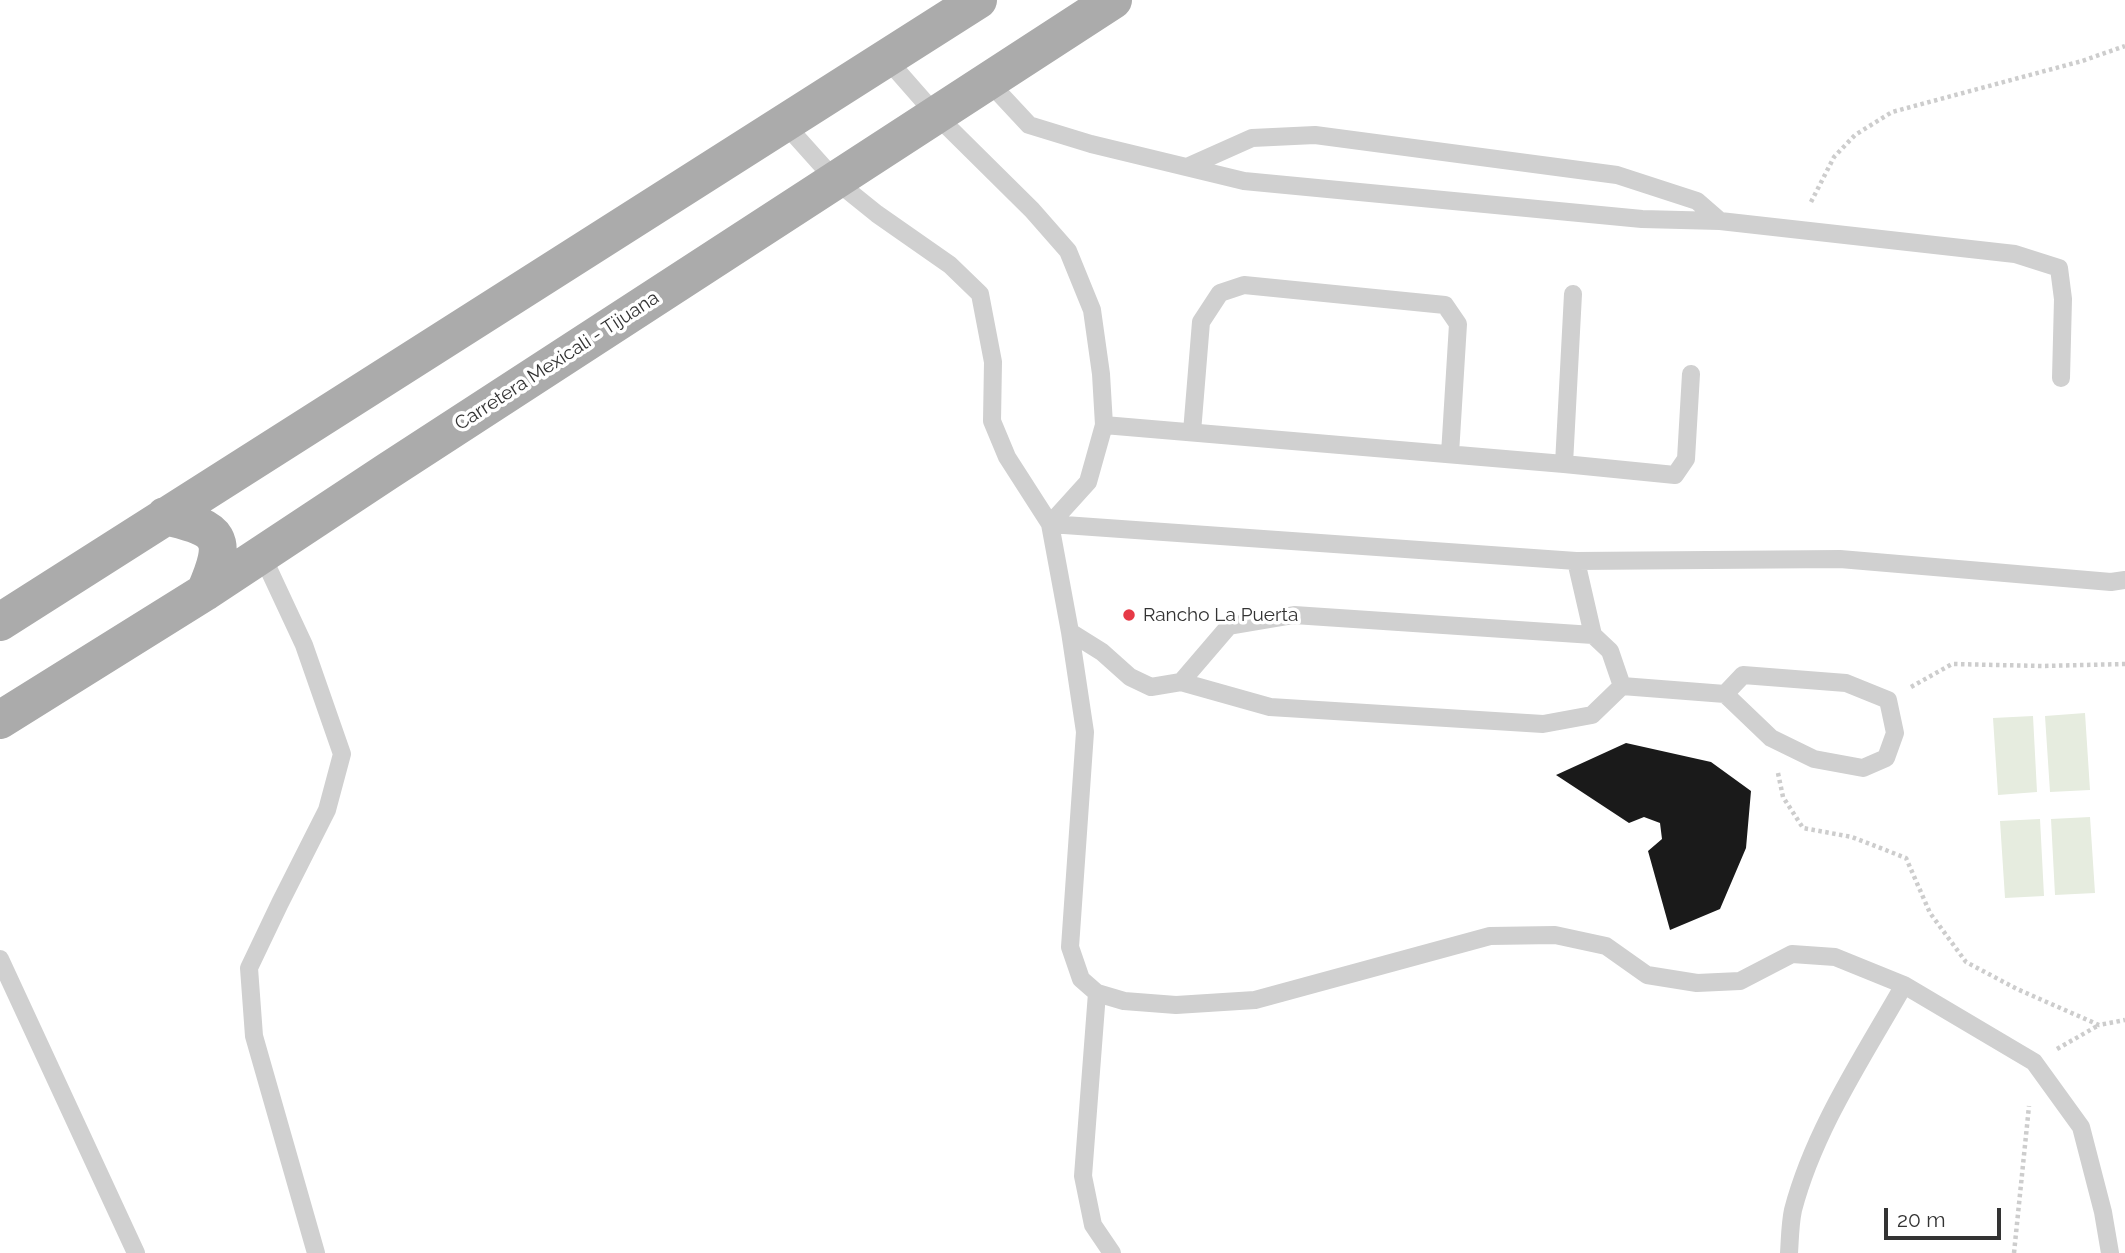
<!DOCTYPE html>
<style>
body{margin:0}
#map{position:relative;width:2125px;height:1253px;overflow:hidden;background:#fff;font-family:Raleway,sans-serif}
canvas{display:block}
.scale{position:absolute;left:1884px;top:1208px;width:117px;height:32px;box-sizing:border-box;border:4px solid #333;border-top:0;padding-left:9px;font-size:21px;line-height:24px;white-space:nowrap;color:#333;-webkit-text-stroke:5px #fff;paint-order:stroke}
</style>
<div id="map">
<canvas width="2125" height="1253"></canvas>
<div class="scale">20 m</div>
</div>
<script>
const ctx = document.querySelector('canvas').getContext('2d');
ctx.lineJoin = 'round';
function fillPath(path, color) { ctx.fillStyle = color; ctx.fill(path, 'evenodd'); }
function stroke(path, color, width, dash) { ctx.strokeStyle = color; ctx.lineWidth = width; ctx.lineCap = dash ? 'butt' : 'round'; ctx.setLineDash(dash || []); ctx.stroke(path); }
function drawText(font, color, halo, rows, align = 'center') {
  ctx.font = font + ' Raleway,sans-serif'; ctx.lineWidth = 7; ctx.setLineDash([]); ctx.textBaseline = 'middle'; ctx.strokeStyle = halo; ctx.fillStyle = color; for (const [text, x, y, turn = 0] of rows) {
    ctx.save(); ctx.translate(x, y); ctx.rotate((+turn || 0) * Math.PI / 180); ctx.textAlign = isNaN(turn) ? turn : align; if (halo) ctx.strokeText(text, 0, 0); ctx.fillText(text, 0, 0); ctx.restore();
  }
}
fillPath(new Path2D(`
 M2085 713 2090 790 2050 792 2045 716Z
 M2033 716 2037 792 1998 795 1993 718Z
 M2090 817 2095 893 2055 895 2051 819Z
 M2040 819 2044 896 2005 898 2000 821Z`), '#e6ecdf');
fillPath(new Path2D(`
 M1626 743 1711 762 1751 791 1746 848 1720 909 1670 930 1648 851 1662 839 1660 823 1644 817 1629 823 1556 775Z`), '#1a1a1a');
stroke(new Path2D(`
 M1811 202 1834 157 1855 135 1892 112 2082 61 2125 46
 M1911 687 1952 664 2042 666 2125 664
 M1778 773 1783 797 1803 828 1852 837 1906 858 1930 913 1966 962 2017 989 2099 1025 2125 1020
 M2057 1049 2099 1025
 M2014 1253 2029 1106`), '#cdcdcd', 4.5, [3.5, 3.5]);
stroke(new Path2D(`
 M886 58 936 115 1032 210 1068 251 1092 310 1101 374 1104 425 1088 482 1050 524
 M988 81 1029 125 1091 144 1244 181 1642 219 1720 221 2015 254 2059 268 2063 299 2061 378
 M784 123 836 181 877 214 950 265 980 294 993 362 992 421 1007 457 1050 524 1070 632 1102 652 1130 677 1151 687 1181 682 1270 707 1543 724 1592 715 1622 686 1725 694 1771 738 1814 759 1863 768 1886 758 1895 733 1888 700 1846 683 1743 675 1725 694
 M1187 167 1252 138 1315 135 1617 175 1697 201 1720 221
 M1104 425 1564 464 1675 475 1686 459 1691 374
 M1192 432 1201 322 1220 293 1244 285 1445 305 1458 324 1450 454
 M1564 464 1573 294
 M1050 524 1576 561 1840 559 2111 582 2125 580
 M262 555 304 645 342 754 327 810 280 903 249 968 254 1036 316 1253
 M1576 561 1593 635
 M1070 632 1085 732 1070 947 1081 979 1097 993 1124 1001 1176 1005 1255 1000 1490 936 1555 935 1606 946 1647 975 1697 983 1740 981 1792 954 1835 957 1904 985 2034 1062 2081 1127 2103 1212 2110 1253
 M1181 682 1229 626 1294 615 1593 635 1610 651 1622 686
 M0 959 136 1253
 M1097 993 1083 1176 1093 1225 1112 1253
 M1789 1253C1790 1239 1790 1224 1793 1210 1814 1130 1863 1057 1904 985`), '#d0d0d0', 18);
stroke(new Path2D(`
 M165 516C221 529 229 537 205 592
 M0 622 978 0
 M0 720 205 592 388 471 1113 0`), '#ababab', 38);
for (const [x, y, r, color] of [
 [1129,615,7,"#e63946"]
]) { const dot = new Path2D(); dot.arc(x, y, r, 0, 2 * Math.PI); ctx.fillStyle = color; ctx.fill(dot); stroke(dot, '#fff', 2.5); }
drawText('19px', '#333', '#fff', [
 ["Carretera Mexicali - Tijuana",557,361,-33]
]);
drawText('19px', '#333', '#fff', [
 ["Rancho La Puerta",1143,615]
], 'left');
</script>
